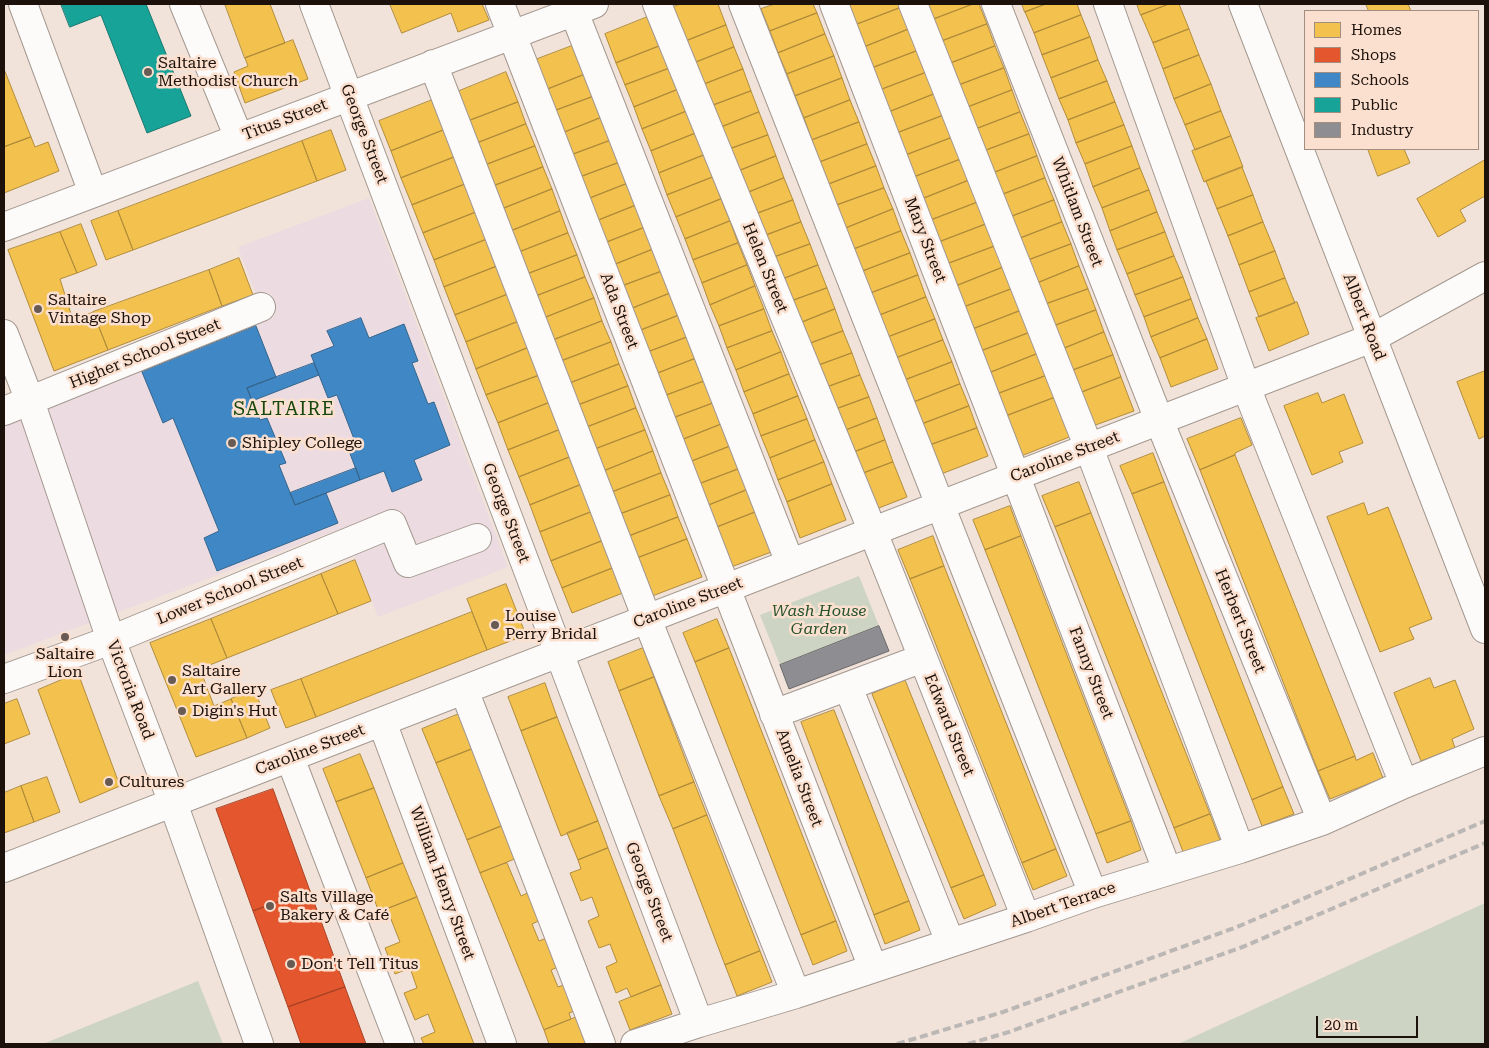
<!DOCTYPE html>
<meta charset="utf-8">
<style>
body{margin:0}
#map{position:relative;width:1489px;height:1048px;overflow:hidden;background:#f1e3da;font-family:"Roboto Serif",serif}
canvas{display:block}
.frame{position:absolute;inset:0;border:5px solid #1d120b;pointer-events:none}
.legend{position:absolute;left:1304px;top:10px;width:175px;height:140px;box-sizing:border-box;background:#fbe0d0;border:1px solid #a28e81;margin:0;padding:6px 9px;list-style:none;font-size:15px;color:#1d120b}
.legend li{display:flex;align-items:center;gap:10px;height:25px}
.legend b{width:25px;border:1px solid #a28e81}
.scale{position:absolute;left:1316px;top:1016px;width:102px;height:22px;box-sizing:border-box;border:2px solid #1d120b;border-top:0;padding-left:6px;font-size:15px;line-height:18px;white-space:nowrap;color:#1d120b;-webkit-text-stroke:4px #fbe0d0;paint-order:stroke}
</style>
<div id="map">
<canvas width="1489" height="1048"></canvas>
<div class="frame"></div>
<ul class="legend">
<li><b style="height:14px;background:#f2c14e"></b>Homes</li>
<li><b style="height:14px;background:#e4572e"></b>Shops</li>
<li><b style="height:14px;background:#3f88c5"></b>Schools</li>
<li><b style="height:14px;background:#17a398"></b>Public</li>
<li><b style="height:14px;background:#8d8d92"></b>Industry</li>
</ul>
<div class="scale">20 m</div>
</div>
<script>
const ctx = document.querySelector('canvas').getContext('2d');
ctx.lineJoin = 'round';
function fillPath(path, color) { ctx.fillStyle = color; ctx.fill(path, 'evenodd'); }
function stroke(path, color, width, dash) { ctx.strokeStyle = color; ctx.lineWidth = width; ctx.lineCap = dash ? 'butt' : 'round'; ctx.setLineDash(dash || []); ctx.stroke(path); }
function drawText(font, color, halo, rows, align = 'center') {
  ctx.font = font + ' "Roboto Serif",serif'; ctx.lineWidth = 5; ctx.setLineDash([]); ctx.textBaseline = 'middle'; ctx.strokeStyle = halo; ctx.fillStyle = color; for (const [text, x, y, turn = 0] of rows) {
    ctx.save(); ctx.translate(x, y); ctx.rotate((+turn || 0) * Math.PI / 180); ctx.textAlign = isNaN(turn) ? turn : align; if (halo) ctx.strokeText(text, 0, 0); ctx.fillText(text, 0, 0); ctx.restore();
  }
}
fillPath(new Path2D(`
 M369 198 508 567 378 617 343 528 4 655V420L264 316 238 247Z`), '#ecdce1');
fillPath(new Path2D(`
 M859 576 879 626 780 665 760 615Z
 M1485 903V1044H1178Z
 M198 981 223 1044H43Z`), '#cdd4c3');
const homes = new Path2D(`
 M225 4H270L285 43 245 58Z
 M390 4H482L489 20 458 32 451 13 402 33Z
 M681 4H718L726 25 686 41 673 7Z
 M775 4H813L817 13 770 31 761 9Z
 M847 4H910L855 25Z
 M910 4 919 25 864 47 855 25Z
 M928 4H973L934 19Z
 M973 4H979L987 24 942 41 934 19Z
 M1022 4H1046L1025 12Z
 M1046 4H1077L1081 15 1034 33 1025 12Z
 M1137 4H1169L1141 15Z
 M1169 4H1179L1189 29 1153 43 1141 15Z
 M1366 4H1408L1411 11H1369Z
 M817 13 825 34 778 53 770 31Z
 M1081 15 1090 37 1042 55 1034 33Z
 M650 16 662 45 616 63 605 34Z
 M987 24 995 46 951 63 942 41Z
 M726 25 734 47 694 63 686 41Z
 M919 25 927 47 872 68 864 47Z
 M1189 29 1199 55 1163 69 1153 43Z
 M825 34 834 56 787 74 778 53Z
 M1090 37 1098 60 1051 78 1042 55Z
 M293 40 308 79 245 103 234 72 248 66 245 58Z
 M577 44 588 73 538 93 527 63Z
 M662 45 670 68 625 85 616 63Z
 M995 46 1004 68 959 85 951 63Z
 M734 47 743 69 702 85 694 63Z
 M927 47 935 69 880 90 872 68Z
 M1199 55 1211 84 1174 99 1163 69Z
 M834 56 842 78 795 96 787 74Z
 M1098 60 1107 81 1059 99 1051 78Z
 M670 68 679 89 634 107 625 85Z
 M1004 68 1012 90 968 107 959 85Z
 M4 69 31 137 4 147Z
 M743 69 751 91 711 106 702 85Z
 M935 69 944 90 889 112 880 90Z
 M506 72 518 102 463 123 452 94Z
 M588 73 597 95 546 114 538 93Z
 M842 78 850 100 804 118 795 96Z
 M1107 81 1115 102 1068 120 1059 99Z
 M1211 84 1221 111 1185 125 1174 99Z
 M679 89 687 111 642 129 634 107Z
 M944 90 952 112 897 133 889 112Z
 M1012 90 1020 112 976 129 968 107Z
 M751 91 759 112 719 128 711 106Z
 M597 95 605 116 555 136 546 114Z
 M440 97 451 127 391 151 379 121Z
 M850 100 859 122 812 140 804 118Z
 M518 102 526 124 472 145 463 123Z
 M1115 102 1124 125 1076 143 1068 120Z
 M687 111 696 133 651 151 642 129Z
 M1221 111 1231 136 1195 150 1185 125Z
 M759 112 768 135 727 150 719 128Z
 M952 112 961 134 906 155 897 133Z
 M1020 112 1029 134 984 151 976 129Z
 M605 116 614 139 563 158 555 136Z
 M859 122 867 144 820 162 812 140Z
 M526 124 535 146 480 167 472 145Z
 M1124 125 1132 146 1085 164 1076 143Z
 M451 127 462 154 401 178 391 151Z
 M331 130 346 170 317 181 302 141Z
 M696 133 704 155 659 173 651 151Z
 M961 134 969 156 914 177 906 155Z
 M1029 134 1037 156 993 173 984 151Z
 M768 135 776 156 736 172 727 150Z
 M1231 136 1243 167 1204 182 1192 151Z
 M31 137 35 147 48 142 59 171 4 193V147Z
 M614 139 623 161 572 180 563 158Z
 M302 141 317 181 133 250 118 211Z
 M867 144 876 166 829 184 820 162Z
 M535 146 543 167 488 188 480 167Z
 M1132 146 1140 168 1093 187 1085 164Z
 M1368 149H1404L1410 163 1378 176Z
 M462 154 473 181 412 205 401 178Z
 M704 155 713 177 667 195 659 173Z
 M776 156 784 178 744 194 736 172Z
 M969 156 977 177 922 199 914 177Z
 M1037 156 1045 178 1001 195 993 173Z
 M1485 160V196L1460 210 1466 221 1438 237 1417 199Z
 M623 161 631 182 580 202 572 180Z
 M876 166 884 188 837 205 829 184Z
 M543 167 552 189 497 211 488 188Z
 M1242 167 1253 195 1217 209 1206 181Z
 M1140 168 1149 190 1102 208 1093 187Z
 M713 177 721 199 676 217 667 195Z
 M977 177 986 199 931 220 922 199Z
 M784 178 793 200 753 215 744 194Z
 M1045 178 1054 200 1010 217 1001 195Z
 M473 181 484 209 423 233 412 205Z
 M631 182 639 204 589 224 580 202Z
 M884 188 893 209 846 228 837 205Z
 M552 189 560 211 506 233 497 211Z
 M1149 190 1157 212 1110 231 1102 208Z
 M1253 195 1263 222 1228 236 1217 209Z
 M721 199 730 221 685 239 676 217Z
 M986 199 994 221 939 242 931 220Z
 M793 200 801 222 761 237 753 215Z
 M1054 200 1062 222 1018 239 1010 217Z
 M639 204 648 226 597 246 589 224Z
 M484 209 495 236 434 260 423 233Z
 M893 209 901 231 854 249 846 228Z
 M118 211 133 250 106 260 91 221Z
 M560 211 568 233 514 254 506 233Z
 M1157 212 1165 232 1117 250 1110 231Z
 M730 221 738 243 693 260 685 239Z
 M994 221 1003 243 947 264 939 242Z
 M801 222 810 244 769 259 761 237Z
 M1062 222 1071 244 1026 261 1018 239Z
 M1263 222 1275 251 1239 265 1228 236Z
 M81 224 97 265 77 273 60 232Z
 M648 226 656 248 606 268 597 246Z
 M901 231 910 253 863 271 854 249Z
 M60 232 77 273 60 279 73 320 93 312 108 350 54 371 8 250Z
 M1165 232 1174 256 1127 274 1117 250Z
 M568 233 577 255 522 276 514 254Z
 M495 236 505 263 444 287 434 260Z
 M738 243 747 265 702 283 693 260Z
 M1003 243 1011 264 956 286 947 264Z
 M810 244 818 265 778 281 769 259Z
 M1071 244 1079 266 1035 284 1026 261Z
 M656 248 665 270 614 289 606 268Z
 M1275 251 1285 278 1249 292 1239 265Z
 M910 253 918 275 871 293 863 271Z
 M577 255 585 277 531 298 522 276Z
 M1174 256 1183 277 1135 295 1127 274Z
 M239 258 253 295 222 306 209 270Z
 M505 263 516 291 455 315 444 287Z
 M1011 264 1019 286 964 307 956 286Z
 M747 265 755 286 710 305 702 283Z
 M818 265 827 288 786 303 778 281Z
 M1079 266 1088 289 1043 305 1035 284Z
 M209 270 222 306 108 350 93 312Z
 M665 270 673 292 623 312 614 289Z
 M918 275 926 297 880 315 871 293Z
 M585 277 594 298 539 320 531 298Z
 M1183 277 1191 299 1144 317 1135 295Z
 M1285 278 1295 303 1259 317 1249 292Z
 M755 286 764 309 719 326 710 305Z
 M1019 286 1027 308 973 329 964 307Z
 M827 288 835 309 795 325 786 303Z
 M1088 289 1096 310 1051 327 1043 305Z
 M516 291 527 318 466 342 455 315Z
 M673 292 682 314 631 334 623 312Z
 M926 297 935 319 888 337 880 315Z
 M594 298 602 321 548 342 539 320Z
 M1191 299 1198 318 1151 337 1144 317Z
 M1297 302 1309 334 1269 351 1256 318Z
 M1027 308 1036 330 981 351 973 329Z
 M764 309 772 331 727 348 719 326Z
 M835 309 843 331 803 346 795 325Z
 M1096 310 1104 332 1060 350 1051 327Z
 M682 314 690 336 640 355 631 334Z
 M527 318 537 344 476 369 466 342Z
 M1198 318 1207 339 1160 358 1151 337Z
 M935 319 943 340 896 358 888 337Z
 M602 321 611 342 556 363 548 342Z
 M1036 330 1044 351 989 373 981 351Z
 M772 331 781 352 736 370 727 348Z
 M843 331 852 353 811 368 803 346Z
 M1104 332 1113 355 1068 372 1060 350Z
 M690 336 699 357 648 377 640 355Z
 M1207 339 1218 369 1171 387 1160 358Z
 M943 340 952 362 905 380 896 358Z
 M611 342 619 364 565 385 556 363Z
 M537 344 548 372 486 395 476 369Z
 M1044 351 1053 373 997 394 989 373Z
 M781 352 789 374 744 392 736 370Z
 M852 353 860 375 819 390 811 368Z
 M1113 355 1121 377 1077 394 1068 372Z
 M699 357 707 380 656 399 648 377Z
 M952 362 960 384 914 402 905 380Z
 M619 364 628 386 573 407 565 385Z
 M1485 371V436L1479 439 1457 382Z
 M548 372 558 399 498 423 486 395Z
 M1053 373 1061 395 1006 416 997 394Z
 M789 374 798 396 753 414 744 392Z
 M860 375 869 397 828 412 819 390Z
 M1121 377 1134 411 1090 427 1077 394Z
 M707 380 716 402 665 421 656 399Z
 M960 384 969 406 922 424 914 402Z
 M628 386 636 408 582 429 573 407Z
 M1318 393 1322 403 1344 394 1363 443 1339 452 1343 462 1312 475 1284 406Z
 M1061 395 1077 434 1021 456 1006 416Z
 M798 396 807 419 761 436 753 414Z
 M869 397 877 418 836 434 828 412Z
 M558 399 569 426 508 450 498 423Z
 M716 402 724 423 674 443 665 421Z
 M969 406 977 428 930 445 922 424Z
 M636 408 645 430 590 451 582 429Z
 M877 418 885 440 844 456 836 434Z
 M1241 418 1252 445 1235 453V455L1200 470 1187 439Z
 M807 419 815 440 770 458 761 436Z
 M724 423 733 445 682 465 674 443Z
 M569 426 580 453 519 477 508 450Z
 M977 428 988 456 941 474 930 445Z
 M645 430 653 451 599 473 590 451Z
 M815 440 824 462 778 480 770 458Z
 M885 440 893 462 853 477 844 456Z
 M733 445 741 468 691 487 682 465Z
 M653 451 661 473 607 494 599 473Z
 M580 453 590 481 530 505 519 477Z
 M1153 453 1164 482 1132 494 1120 466Z
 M1235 455 1355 756 1318 771 1200 470Z
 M824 462 832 484 787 502 778 480Z
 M893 462 907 497 866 513 853 477Z
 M741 468 749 489 699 509 691 487Z
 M661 473 670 495 615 516 607 494Z
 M590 481 601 508 540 532 530 505Z
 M1079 482 1091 513 1055 527 1042 496Z
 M1164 482 1283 787 1252 800 1132 494Z
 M832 484 846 520 800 538 787 502Z
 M749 489 758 511 707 531 699 509Z
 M670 495 678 517 624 538 615 516Z
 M1364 503 1368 515 1388 507 1432 619 1409 628 1414 639 1380 652 1327 517Z
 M1010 506 1021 536 985 550 973 520Z
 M601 508 612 537 551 561 540 532Z
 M758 511 774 551 723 570 707 531Z
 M1091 513 1210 814 1174 828 1055 527Z
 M678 517 687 539 632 560 624 538Z
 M933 536 944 566 910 579 898 550Z
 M1021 536 1131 821 1096 834 985 550Z
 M612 537 623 564 562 588 551 561Z
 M687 539 702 577 647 598 632 560Z
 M355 560 371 601 338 614 321 574Z
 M623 564 633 589 572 613 562 588Z
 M944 566 1056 849 1022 863 910 579Z
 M321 574 338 614 227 658 211 619Z
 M506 584 526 635 487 650 467 599Z
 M472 612 487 650 316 717 301 679Z
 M211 619 227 658 200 669 214 706 231 699 247 738 196 757 150 643Z
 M717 619 729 648 695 662 683 633Z
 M643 648 654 677 619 691 608 662Z
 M729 648 836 921 801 935 695 662Z
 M78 673 120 786 80 803 38 690Z
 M654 677 694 782 659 796 619 691Z
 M1430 678 1434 688 1455 680 1474 729 1452 739 1455 748 1421 761 1394 693Z
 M301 679 316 717 286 728 271 690Z
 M905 680 984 875 951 888 872 694Z
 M545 683 557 717 521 731 508 697Z
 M254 689 270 728 247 738 231 699Z
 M17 699 30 734 4 744V704Z
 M834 710 909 901 874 915 801 722Z
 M459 714 472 749 436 763 422 729Z
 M557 717 598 821 561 836 521 731Z
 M472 749 504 825 467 840 436 763Z
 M1373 753 1383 778 1330 799 1318 771 1355 756 1356 760Z
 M360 754 374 788 336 802 323 769Z
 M47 777 60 812 34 822 21 786Z
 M694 782 707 815 673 829 659 796Z
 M21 786 34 822 4 833V793Z
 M1283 787 1294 814 1262 826 1252 800Z
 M374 788 403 863 366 878 336 802Z
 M1210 814 1221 843 1185 857 1174 828Z
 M707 815 760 951 725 965 673 829Z
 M598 821 608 848 578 860 567 833Z
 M1131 821 1141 850 1107 863 1096 834Z
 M504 825 517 858 480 873 467 840Z
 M608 848 661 985 631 997 627 988 616 993 606 967 617 962 610 944 599 948 588 921 599 916 592 897 581 901 570 873 581 869 578 860Z
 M1056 849 1067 876 1033 890 1022 863Z
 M403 863 417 897 379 912 366 878Z
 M507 863 521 896 534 890 545 918 532 924 539 941 552 936 563 965 551 970 558 987 569 983 580 1009 569 1013 571 1019 544 1030 480 873Z
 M984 875 996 905 964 919 951 888Z
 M417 897 474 1044H424L421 1038 435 1032 428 1014 415 1020 404 993 417 988 410 968 395 974 385 948 400 942 387 909Z
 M909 901 920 930 885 944 874 915Z
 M836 921 847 951 813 965 801 935Z
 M760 951 772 982 737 996 725 965Z
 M661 985 672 1014 630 1030 619 1002Z
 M582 1015 591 1044H549L544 1030Z`);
fillPath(homes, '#f2c14e');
stroke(homes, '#b28c3a', 1);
const shops = new Path2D(`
 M273 789 310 891 253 911 216 809Z
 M310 891 345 987 288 1007 253 911Z
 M345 987 366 1044H301L288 1007Z`);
fillPath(shops, '#e4572e');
stroke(shops, '#a84224', 1);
const schools = new Path2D(`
 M361 318 369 338 404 324 418 361 412 363 428 404 434 402 450 445 414 460 422 480 392 492 384 471 360 480 346 443 354 439 337 395 328 398 311 355 334 346 327 331Z
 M256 326 276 377 247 388 260 420 267 418 286 463 279 465 295 505 326 493 338 523 217 571 204 538 219 531 173 418 163 423 142 372Z
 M314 363 319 375 252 401 247 388Z
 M356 468 360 480 295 505 290 493Z`);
fillPath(schools, '#3f88c5');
stroke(schools, '#35658d', 1);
const public = new Path2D(`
 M61 4H146L191 116 147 133 101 15 70 27Z`);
fillPath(public, '#17a398');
stroke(public, '#19786e', 1);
const industry = new Path2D(`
 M879 626 889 651 789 689 780 665Z`);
fillPath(industry, '#8d8d92');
stroke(industry, '#6b686a', 1);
const minor = new Path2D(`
 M23 4 93 193
 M184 4 239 138
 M314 4 699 1023
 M500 4 873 968
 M657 4 873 532 1026 918
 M743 4 1093 894
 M834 4 1167 870
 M913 4 1089 448 1240 849
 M996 4 1159 420 1322 821
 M1108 4 1246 387 1404 784
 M1243 4 1485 629
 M574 12 790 563
 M433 64 647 619 796 994
 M4 227 594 4
 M4 334 30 401 111 640 173 803 259 1044
 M4 411 261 307
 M4 679 111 640 392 524 408 563 477 538
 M848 687 950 942
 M464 690 601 1044
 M774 714 923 658
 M382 722 502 1044
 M290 758 400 1044
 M4 868 1372 338 1485 276
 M635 1044 699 1023 796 994 1026 918 1093 894 1240 849 1322 821 1404 784 1485 751`);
stroke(minor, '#a39890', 30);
stroke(minor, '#fdfbf9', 28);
stroke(new Path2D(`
 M897 1044 1003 1012 1237 927 1485 821
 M968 1044 1009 1032 1245 946 1485 843`), '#bbb7b5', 4, [8, 4]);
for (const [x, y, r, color] of [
 [148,72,5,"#675b53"],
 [38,309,5,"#675b53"],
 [232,443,5,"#675b53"],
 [495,625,5,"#675b53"],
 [65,637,5,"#675b53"],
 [172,680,5,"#675b53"],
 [182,711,5,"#675b53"],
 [109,782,5,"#675b53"],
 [270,906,5,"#675b53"],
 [291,964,5,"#675b53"]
]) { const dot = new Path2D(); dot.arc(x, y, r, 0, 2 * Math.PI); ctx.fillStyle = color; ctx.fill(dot); stroke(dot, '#fbe0d0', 2); }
drawText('16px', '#1d120b', '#fbe0d0', [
 ["Saltaire",158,63],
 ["Methodist Church",158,81],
 ["Saltaire",48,300],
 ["Vintage Shop",48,318],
 ["Shipley College",242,443],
 ["Louise",505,616],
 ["Perry Bridal",505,634],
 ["Saltaire",65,654,"center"],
 ["Lion",65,672,"center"],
 ["Saltaire",182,671],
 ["Art Gallery",182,689],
 ["Digin's Hut",192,711],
 ["Cultures",119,782],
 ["Salts Village",280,897],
 ["Bakery & Café",280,915],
 ["Don't Tell Titus",301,964]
], 'left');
drawText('16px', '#1d120b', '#fbe0d0', [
 ["Titus Street",285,120,-21],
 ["George Street",364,134,69],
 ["Whitlam Street",1077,212,69],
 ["Mary Street",925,240,69],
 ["Helen Street",765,268,68],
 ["Ada Street",619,311,69],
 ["Albert Road",1364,317,69],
 ["Higher School Street",145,354,-22],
 ["Caroline Street",1065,457,-21],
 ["George Street",506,513,69],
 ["Lower School Street",230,591,-22],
 ["Caroline Street",688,603,-21],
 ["Herbert Street",1240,621,68],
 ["Fanny Street",1091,673,69],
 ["Victoria Road",130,690,69],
 ["Edward Street",949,725,68],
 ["Caroline Street",310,750,-21],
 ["Amelia Street",799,778,69],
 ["William Henry Street",442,883,70],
 ["George Street",649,892,69],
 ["Albert Terrace",1063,905,-19]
]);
drawText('italic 16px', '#24532b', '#fbe0d0', [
 ["Wash House",819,611],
 ["Garden",819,629]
]);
ctx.letterSpacing = '1px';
drawText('19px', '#17470e', '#fbe0d0', [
 ["SALTAIRE",284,409]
]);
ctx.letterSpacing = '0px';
</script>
